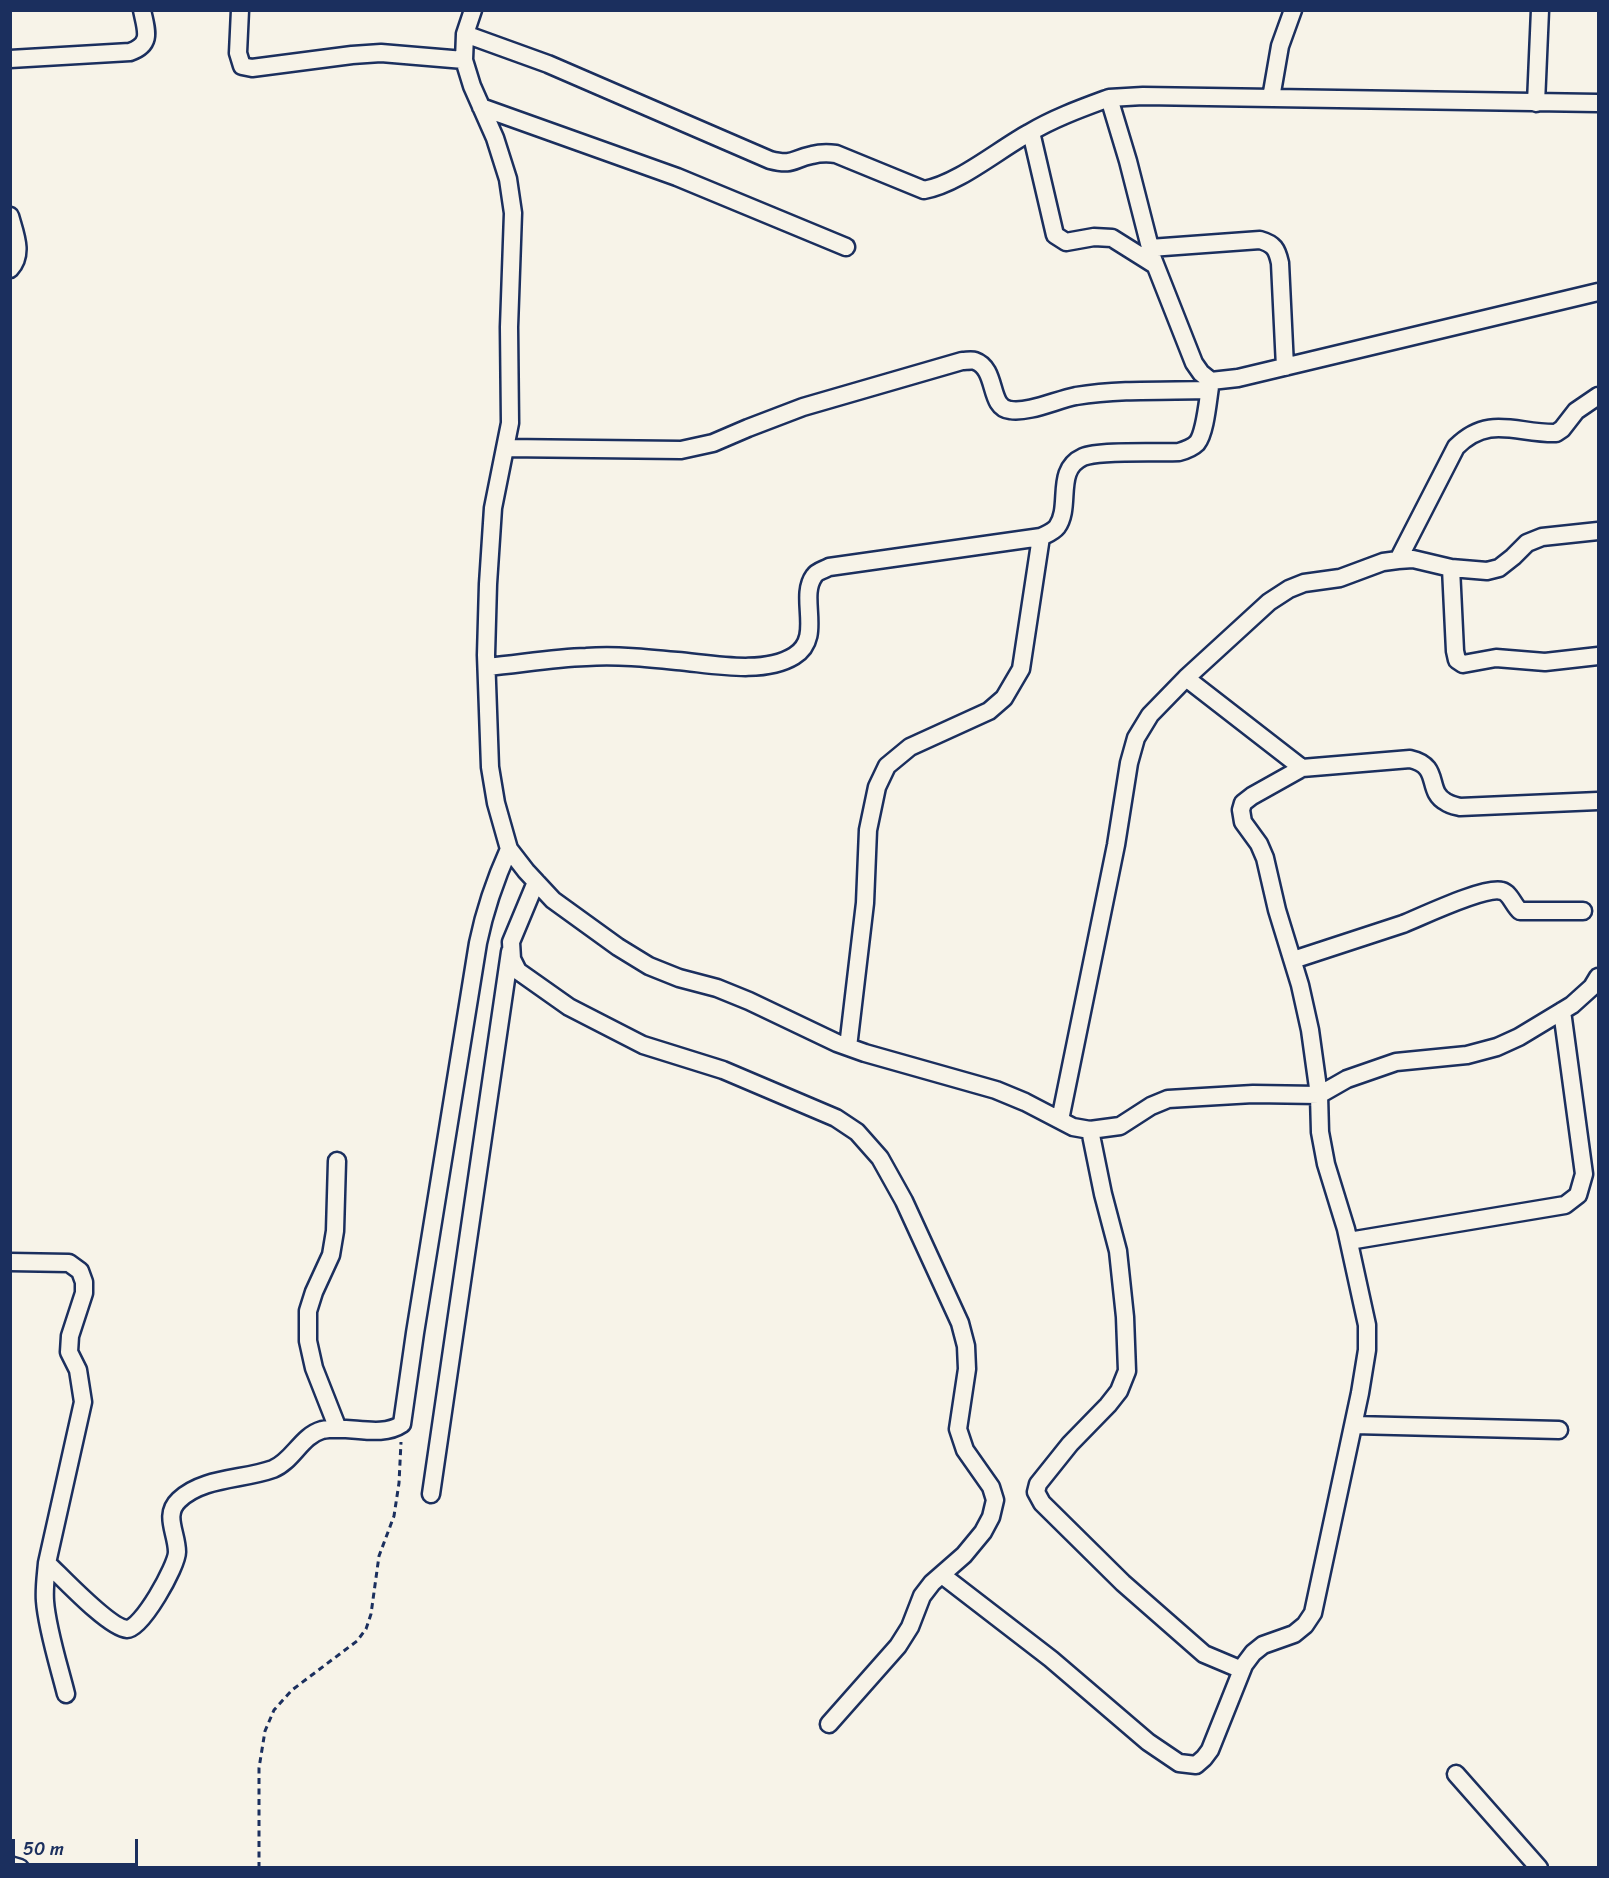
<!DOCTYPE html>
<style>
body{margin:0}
#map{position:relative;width:1609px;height:1878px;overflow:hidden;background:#f7f3e8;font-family:Sriracha,sans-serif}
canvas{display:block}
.frame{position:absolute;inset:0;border:12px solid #1b2f5e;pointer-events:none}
.scale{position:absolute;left:12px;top:1839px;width:126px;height:27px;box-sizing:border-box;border:3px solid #1b2f5e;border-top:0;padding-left:8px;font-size:18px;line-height:21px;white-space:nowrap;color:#1b2f5e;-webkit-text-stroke:4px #f7f3e8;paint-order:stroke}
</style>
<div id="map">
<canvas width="1609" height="1878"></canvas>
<div class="frame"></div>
<div class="scale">50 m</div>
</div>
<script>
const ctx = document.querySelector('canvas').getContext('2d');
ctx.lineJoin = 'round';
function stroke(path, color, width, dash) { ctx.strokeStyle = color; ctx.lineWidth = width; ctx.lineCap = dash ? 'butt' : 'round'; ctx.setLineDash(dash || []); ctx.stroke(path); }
const minor = new Path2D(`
 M240 10 238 53 242 66 252 68 352 55 381 53 464 60
 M473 10 465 34 464 60 472 86 495 138 508 179 513 213 509 327 510 423 493 508 488 584 486 655 490 767 496 803 509 849 526 871 553 900 618 947 649 966 679 978 717 988 749 1001 837 1043 865 1053 996 1090 1025 1102 1073 1127 1090 1130 1120 1126 1151 1106 1168 1099 1253 1094 1319 1095 1347 1079 1396 1062 1467 1055 1497 1047 1519 1037 1572 1005 1592 987 1598 977
 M465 34 548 64 770 160C794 166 792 159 812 155 820 153 828 153 836 154L924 190C958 184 998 150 1029 133 1054 118 1082 108 1109 98
 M10 59 130 52C153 44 146 30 142 10
 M1271 98 1280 46 1293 10
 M1536 103 1540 10
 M1598 103 1143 96 1109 98 1128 161 1153 259 1194 363 1201 373 1211 381 1238 378 1598 292
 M481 107 677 177 846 247
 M1031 132 1055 235 1066 242 1094 237 1112 238 1155 265
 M10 216C15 234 24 254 10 269
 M1150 248 1260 240C1274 244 1277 249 1280 263L1285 367
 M505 448 681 450 713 443 748 428 803 407 962 361C966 361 972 360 975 361 998 369 988 408 1010 410 1029 413 1056 400 1076 396 1120 389 1165 391 1209 390
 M1398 560 1456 447C1489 414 1517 434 1556 433L1562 429 1576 411 1598 396
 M1451 568 1455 651 1457 660 1463 664 1496 658 1545 662 1598 656
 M487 667C520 664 553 658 586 657 617 655 647 658 677 661 712 664 763 675 794 656 824 638 798 598 814 576 817 571 824 570 829 567L1041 537C1047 534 1053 532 1057 527 1072 506 1054 470 1083 457 1099 450 1158 453 1179 452 1186 450 1192 448 1197 443 1206 432 1208 396 1211 381
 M1186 678 1302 768 1410 759C1442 766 1425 791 1446 802 1450 805 1456 806 1460 807L1598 801
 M536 882 511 942 512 959 518 971 569 1007 643 1045 723 1070 836 1118 857 1132 880 1158 904 1201 960 1323 966 1346 967 1369 958 1429 965 1450 991 1487 995 1500 991 1517 983 1532 964 1555 932 1583 922 1596 910 1627 898 1646 829 1724
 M1293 960C1330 948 1366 936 1403 924 1423 916 1485 886 1502 891 1510 893 1514 906 1520 911H1583
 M848 1047 865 903 868 830 877 787 887 766 910 747 989 711 1004 698 1021 669 1041 537
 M1060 1120 1116 845 1129 763 1136 738 1150 715 1186 678 1269 602 1289 589 1304 583 1340 578 1383 562 1398 560 1413 559 1451 568 1487 571 1499 568 1513 557 1527 543 1542 537 1598 531
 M1090 1130 1103 1194 1118 1251 1125 1317 1127 1371 1119 1391 1108 1405 1070 1444 1038 1484 1036 1492 1042 1503 1123 1583 1204 1654 1242 1670
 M337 1161 335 1231 331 1255 314 1292 308 1311V1341L314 1368 338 1429
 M1349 1241 1565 1205 1578 1195 1584 1174 1562 1011
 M10 1262 69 1263 80 1271 84 1282V1293L70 1336 69 1352 78 1370 83 1402 47 1563C46 1575 44 1588 45 1601 47 1629 59 1666 66 1694
 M1354 1425 1559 1430
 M431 1494 510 952
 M47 1563C61 1576 109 1628 127 1629 141 1630 177 1566 177 1552 177 1533 163 1515 179 1500 203 1477 243 1480 273 1469 293 1461 301 1436 322 1430 348 1424 380 1439 402 1424L415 1333 478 943C485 909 495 880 509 849
 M942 1575 1051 1659 1148 1742 1179 1763 1196 1765 1204 1758 1210 1750 1244 1665 1253 1653 1263 1645 1294 1634 1305 1625 1313 1613 1360 1393 1367 1350V1325L1346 1229 1326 1164 1320 1132 1319 1095 1310 1030 1300 985 1277 910 1265 858 1259 844 1243 822 1241 810 1243 803 1252 796 1302 768
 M1456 1774 1539 1868
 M10 1865 20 1868`);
stroke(minor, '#1b2f5e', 21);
stroke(new Path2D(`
 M259 1868V1768L265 1731 274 1710 292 1690 357 1641 366 1629 371 1614 379 1556 394 1516 399 1483 401 1442`), '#1b2f5e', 3, [6, 4.5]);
stroke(minor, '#f7f3e8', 16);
</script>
